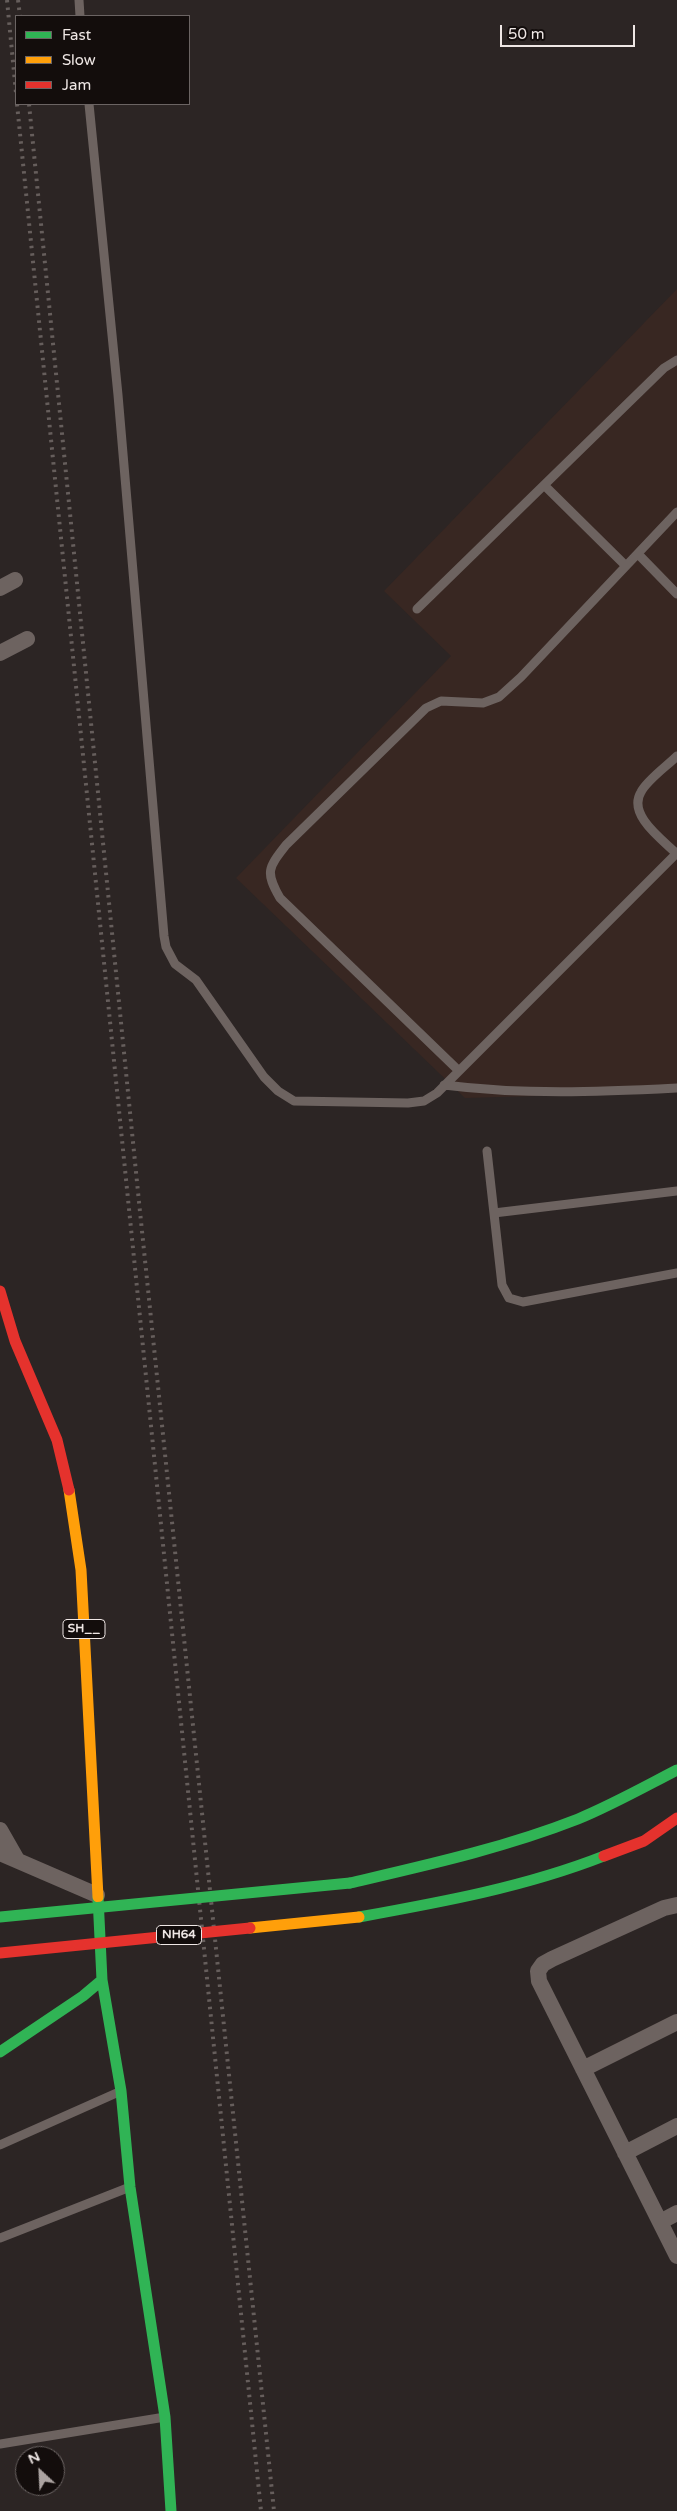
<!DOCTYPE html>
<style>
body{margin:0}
#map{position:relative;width:677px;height:2511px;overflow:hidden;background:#2c2524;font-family:"Varela Round",sans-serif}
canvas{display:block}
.legend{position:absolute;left:15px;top:15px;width:175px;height:90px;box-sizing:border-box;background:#130d0c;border:1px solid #6b6463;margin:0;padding:6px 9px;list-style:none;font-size:15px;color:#efe7e5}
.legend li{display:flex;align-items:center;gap:10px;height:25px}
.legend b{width:25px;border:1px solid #6b6463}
.north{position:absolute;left:15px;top:2446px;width:50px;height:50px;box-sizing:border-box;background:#130d0c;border:1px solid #6b6463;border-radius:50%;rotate:335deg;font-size:14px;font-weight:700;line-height:20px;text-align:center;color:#efe7e5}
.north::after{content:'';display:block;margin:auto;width:18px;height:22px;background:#aba3a1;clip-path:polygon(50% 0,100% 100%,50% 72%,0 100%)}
.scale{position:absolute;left:500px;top:25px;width:135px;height:22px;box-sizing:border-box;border:2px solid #efe7e5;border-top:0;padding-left:6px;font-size:15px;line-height:18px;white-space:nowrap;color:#efe7e5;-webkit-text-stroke:4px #130d0c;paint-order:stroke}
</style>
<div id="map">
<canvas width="677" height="2511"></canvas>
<ul class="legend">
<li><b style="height:6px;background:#30b455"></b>Fast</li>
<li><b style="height:6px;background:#ff9f0a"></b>Slow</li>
<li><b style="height:6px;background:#e5322d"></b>Jam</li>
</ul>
<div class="north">N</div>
<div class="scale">50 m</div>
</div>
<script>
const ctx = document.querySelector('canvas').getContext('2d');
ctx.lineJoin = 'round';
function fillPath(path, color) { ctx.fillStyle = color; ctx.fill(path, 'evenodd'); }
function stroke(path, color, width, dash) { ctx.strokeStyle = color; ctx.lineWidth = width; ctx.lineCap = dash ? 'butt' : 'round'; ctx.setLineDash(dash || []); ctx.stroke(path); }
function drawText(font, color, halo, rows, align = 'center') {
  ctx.font = font + ' "Varela Round",sans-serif'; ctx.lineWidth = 5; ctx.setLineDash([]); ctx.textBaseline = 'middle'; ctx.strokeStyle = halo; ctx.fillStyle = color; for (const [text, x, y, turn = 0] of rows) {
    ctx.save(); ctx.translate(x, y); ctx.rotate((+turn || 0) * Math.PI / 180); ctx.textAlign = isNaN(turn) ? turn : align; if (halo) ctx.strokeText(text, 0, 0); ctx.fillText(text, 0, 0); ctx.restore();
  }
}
fillPath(new Path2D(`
 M677 289V1092L465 1098 236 878 451 656 384 591Z`), '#382722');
stroke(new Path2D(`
 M79 0 80 16
 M89 104 118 395 164 936 166 947 175 964 196 980 264 1077 278 1091 294 1101 408 1103 424 1101 437 1093 676 854
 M544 485 626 566
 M638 554 677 594
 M417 609 664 368 677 360
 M677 756C667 766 647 780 641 792 627 815 663 840 677 854
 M459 1071 280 898C265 872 268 868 286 845L426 708 441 701 483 703 499 697 521 677 677 512
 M444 1085C523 1095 598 1092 677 1088
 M487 1151 502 1285 509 1298 523 1302 677 1273
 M494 1213 677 1191
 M0 2145 121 2091
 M0 2238 130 2187
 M0 2444 165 2417`), '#6d6360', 9);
stroke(new Path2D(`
 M0 588 15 580
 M0 653 27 639
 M0 1830 16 1858
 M0 1853 97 1895
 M677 1905 664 1908 552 1959 543 1964 538 1971 539 1981 677 2256
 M583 2069 677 2022
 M625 2153 677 2126
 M660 2222 677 2213`), '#6d6360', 16);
stroke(new Path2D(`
 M350 1883C427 1865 504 1848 578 1819 612 1805 644 1787 677 1770
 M359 1917C442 1902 525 1887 604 1856
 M102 1980 121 2091 130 2187 165 2417 171 2511
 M0 2052 83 1996 102 1980 98 1897`), '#30b455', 11);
stroke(new Path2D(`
 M69 1490 81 1570 98 1897`), '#ff9f0a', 11);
stroke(new Path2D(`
 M0 1291 15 1341 57 1440 69 1490
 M604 1856 644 1841 677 1818`), '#e5322d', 11);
stroke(new Path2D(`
 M7 0 16 93
 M18 0 20 16
 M17 104 261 2511
 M29 104 139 1202 274 2511`), '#665e5c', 4, [2.5, 5]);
stroke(new Path2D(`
 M0 1917 350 1883`), '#30b455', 11);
stroke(new Path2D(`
 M250 1928 359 1917`), '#ff9f0a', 11);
stroke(new Path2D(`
 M0 1953 250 1928`), '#e5322d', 11);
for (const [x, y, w] of [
 [84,1629,42],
 [179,1935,45]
]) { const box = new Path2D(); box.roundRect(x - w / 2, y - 9.5, w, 19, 4); ctx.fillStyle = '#130d0c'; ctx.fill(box); stroke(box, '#efe7e5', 1); }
drawText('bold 12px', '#efe7e5', null, [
 ["SH__",84,1629],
 ["NH64",179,1935]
]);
</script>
